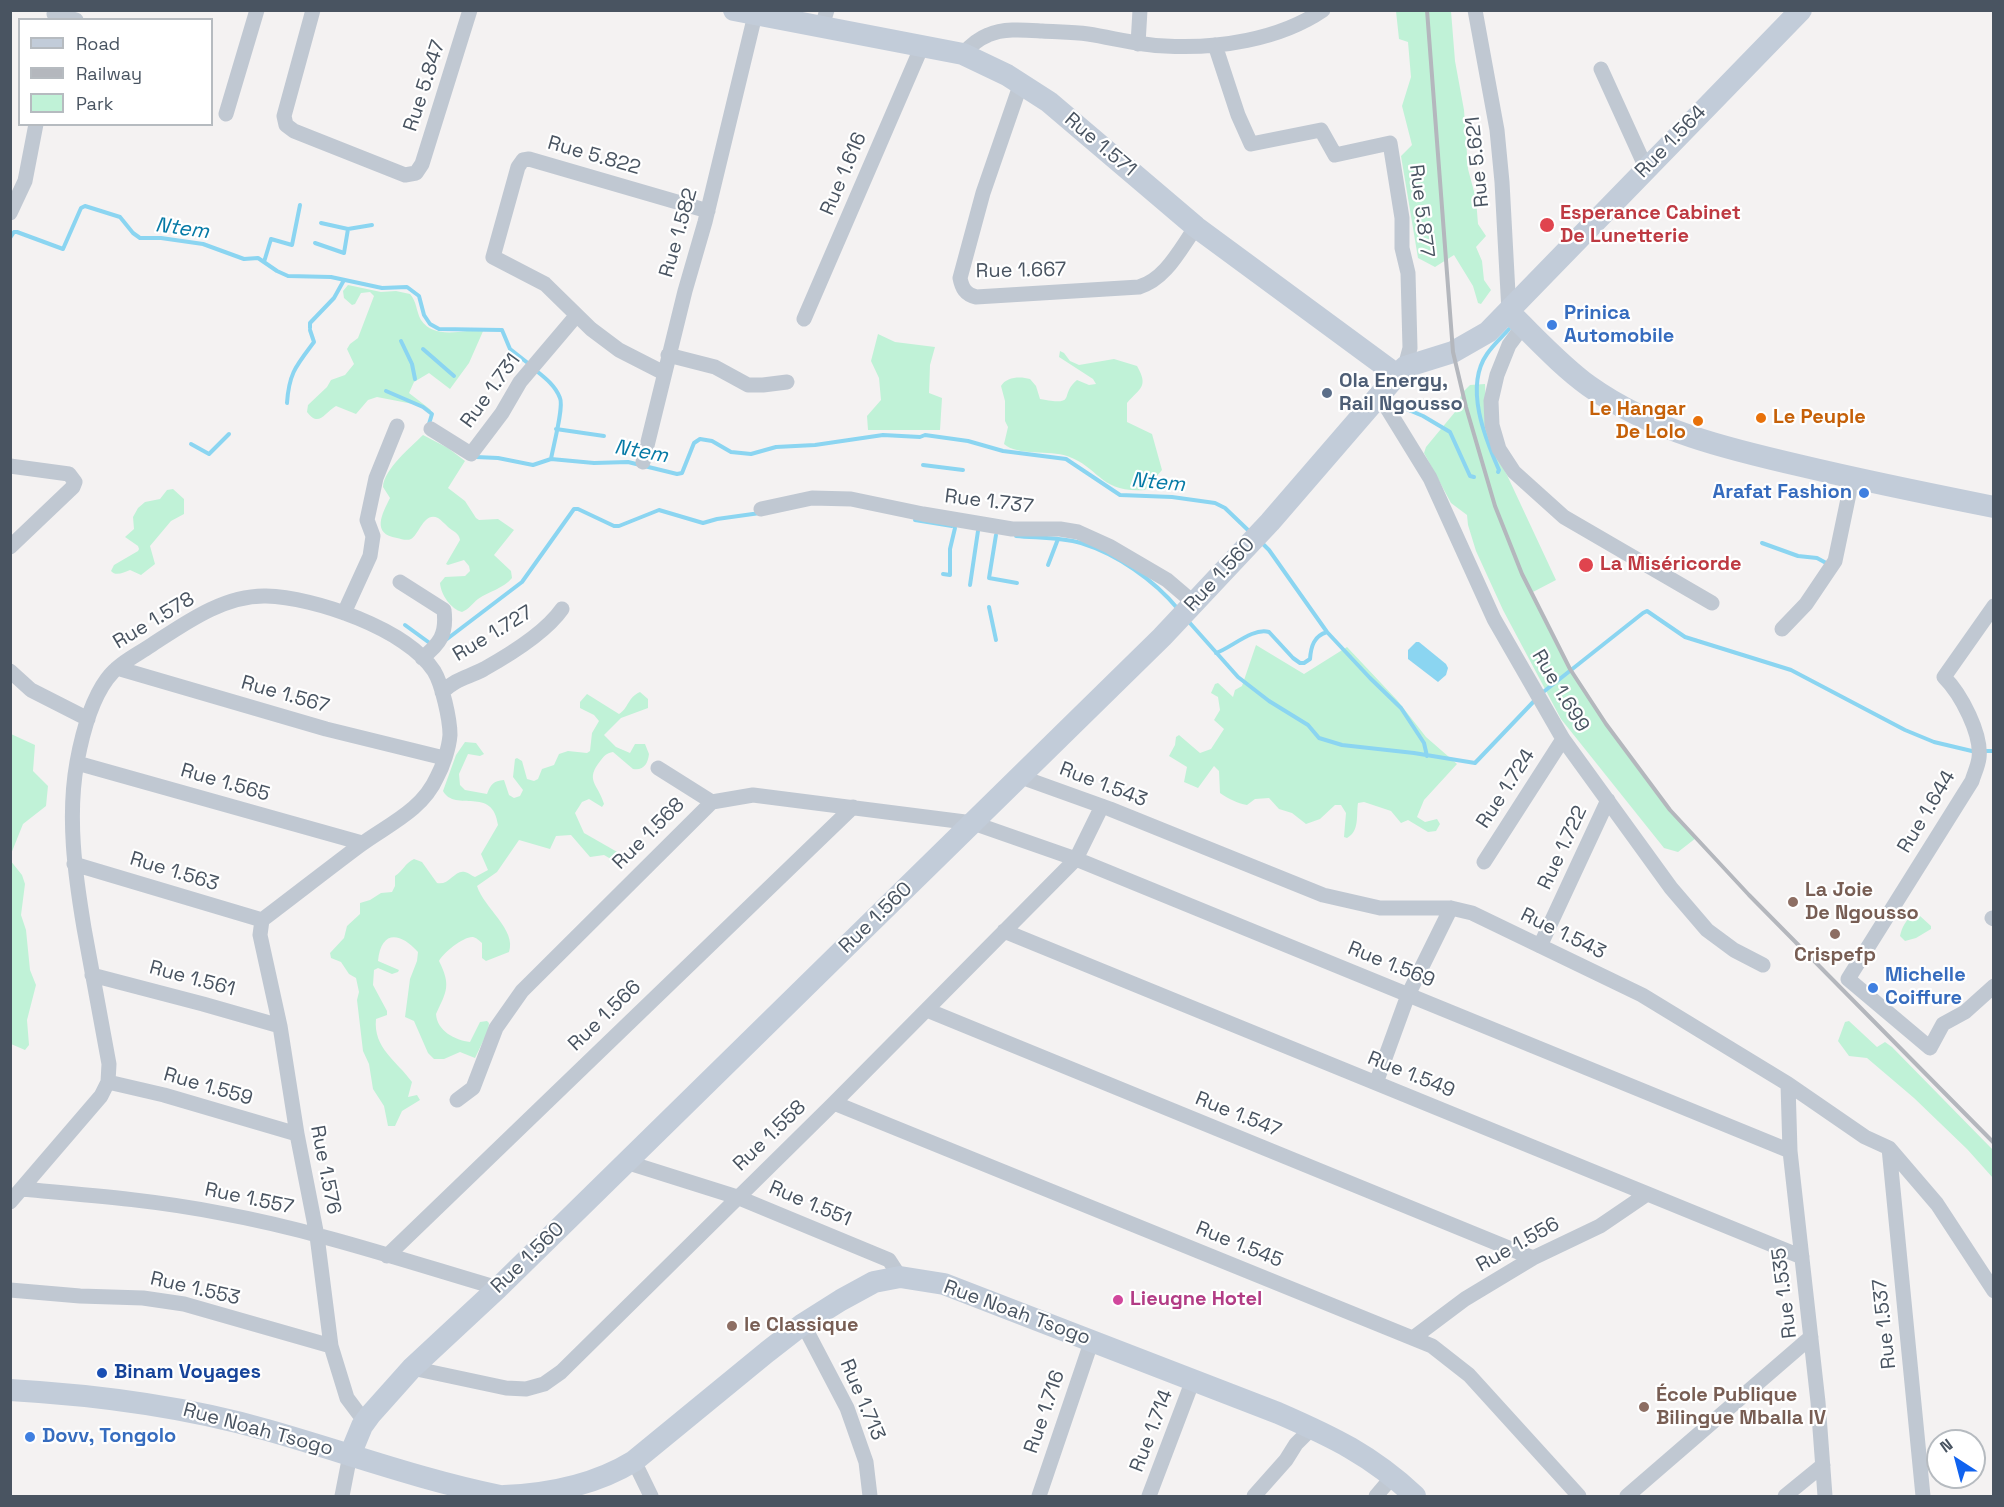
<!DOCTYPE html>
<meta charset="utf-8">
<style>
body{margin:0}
#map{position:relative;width:2004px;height:1507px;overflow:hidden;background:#f4f2f2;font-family:"Space Grotesk",sans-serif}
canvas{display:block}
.frame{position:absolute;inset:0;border:12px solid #495461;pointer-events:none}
.legend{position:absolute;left:18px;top:18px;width:195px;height:108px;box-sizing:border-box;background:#fff;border:2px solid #b6bbc0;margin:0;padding:8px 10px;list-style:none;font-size:18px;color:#495461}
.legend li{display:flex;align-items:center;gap:12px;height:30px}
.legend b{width:30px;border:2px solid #b6bbc0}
.north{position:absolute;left:1926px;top:1429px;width:60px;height:60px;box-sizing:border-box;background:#fff;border:2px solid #b6bbc0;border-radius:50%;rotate:324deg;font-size:16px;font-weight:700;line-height:24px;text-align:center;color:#495461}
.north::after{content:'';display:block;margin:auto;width:21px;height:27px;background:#1163ef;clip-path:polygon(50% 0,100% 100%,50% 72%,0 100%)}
</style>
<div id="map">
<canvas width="2004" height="1507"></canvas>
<div class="frame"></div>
<ul class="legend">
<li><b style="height:8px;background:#c2ccd9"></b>Road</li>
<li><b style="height:8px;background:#b4b7bd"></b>Railway</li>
<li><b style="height:16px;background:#c0f2d7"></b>Park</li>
</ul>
<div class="north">N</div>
</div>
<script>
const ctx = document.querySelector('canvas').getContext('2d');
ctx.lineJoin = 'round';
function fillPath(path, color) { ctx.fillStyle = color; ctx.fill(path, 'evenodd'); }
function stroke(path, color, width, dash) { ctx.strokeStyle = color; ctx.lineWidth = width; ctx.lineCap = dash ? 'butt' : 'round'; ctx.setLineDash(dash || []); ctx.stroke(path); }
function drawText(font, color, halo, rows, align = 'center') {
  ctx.font = font + ' "Space Grotesk",sans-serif'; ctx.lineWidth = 4.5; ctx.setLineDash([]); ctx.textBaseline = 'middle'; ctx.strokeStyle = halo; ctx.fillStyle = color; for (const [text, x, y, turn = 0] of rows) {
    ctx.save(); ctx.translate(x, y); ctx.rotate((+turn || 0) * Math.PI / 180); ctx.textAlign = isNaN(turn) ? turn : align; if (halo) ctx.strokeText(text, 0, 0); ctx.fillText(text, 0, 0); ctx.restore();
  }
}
fillPath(new Path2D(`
 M1396 11H1451L1455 61 1464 110 1468 169 1476 199 1478 224 1486 236 1476 247 1482 261 1484 280 1491 290 1481 304 1478 303 1473 286 1454 255 1435 267 1418 258 1401 156 1412 145 1402 106 1411 77 1408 42 1399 39Z
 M348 285 381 292 396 291 410 294C417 302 416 311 421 320 434 340 464 330 484 329L469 363 450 389 429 373 414 382 409 393 431 410 430 412 413 404 377 397 368 400 356 414 336 406C324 413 319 428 307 412L308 405 327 387 331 380 345 375 354 364 347 349 350 344 358 338 374 296 370 292 361 293 355 304 352 305 344 298 343 291Z
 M878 334 895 342 935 347 930 365 929 393 942 398 940 430H868L867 416 881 400 879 378 871 361Z
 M1060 351 1064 353 1070 361 1079 365 1114 359 1137 366C1149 387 1140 388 1127 403V422L1152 434 1162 470 1145 490C1099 493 1101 468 1067 456 1050 450 1017 456 1004 444L1008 427 1005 421V401L1001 386C1006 377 1020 376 1030 379L1036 386 1040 399C1079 406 1058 396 1077 380L1089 385 1096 384 1093 379 1059 357Z
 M1485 384 1486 410 1493 445 1556 580 1531 593C1573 682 1629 766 1696 838L1678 852 1664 848 1561 719 1503 610 1476 551 1468 525 1467 515 1451 503 1424 453 1426 447 1455 412 1462 393 1470 385Z
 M423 435 448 448 465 461 448 488 465 501 476 518 479 520 498 519 514 530 494 555 511 571 512 578C503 589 489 591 478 599 472 604 469 609 462 612 451 609 441 595 440 583L445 577 465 576 470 571 469 566 464 560 448 565 446 564 460 540C459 533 454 532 448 527 445 524 441 520 438 518 424 511 419 535 411 539 407 541 401 539 397 538 371 534 382 514 390 498L383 487C384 469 411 447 423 435Z
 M173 489 184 499V514L171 521 150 546 155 564 141 575 130 570C124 572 116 577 111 571L114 565 138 551 139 549 138 546 125 537 134 529 133 517 138 508 145 502 160 499 167 490Z
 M1256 645 1304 674 1347 647 1397 700 1426 737 1457 764 1424 800 1417 817 1425 822 1437 819 1440 824 1436 831 1428 832 1408 820 1401 823 1391 811 1364 802 1358 803C1356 815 1360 831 1347 838L1344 837 1346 813 1341 805H1335L1320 819 1306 824 1292 813 1279 809 1269 798 1255 799 1247 805C1237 803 1229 799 1220 793L1219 771 1214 766 1198 788 1184 782 1187 767 1169 756 1175 745 1176 737 1179 735 1200 753 1211 749 1224 729 1214 720 1220 710 1218 697 1211 693 1215 684 1218 683 1233 697 1235 690 1242 686Z
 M640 692 648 699V708L621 718 604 735 616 747 630 753 635 744H645L649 754C648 763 644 771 633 769L613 752C607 753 605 755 601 760 584 781 598 783 604 804L602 807 589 799 582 802 575 813 584 833 626 857 625 862 618 863 604 855 590 857 571 835 556 836 550 849 519 840 497 872 477 886C484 908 517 930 509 952L486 961 482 958V943C480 941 475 937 473 937 464 936 443 953 439 961 451 985 447 991 436 1014 437 1031 455 1040 470 1042L480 1022 487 1021 489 1023 488 1031 475 1058 460 1052 444 1059H434L428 1053 414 1021 405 1017 410 979 417 961 418 952C400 932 381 930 378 961L399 970 398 972 392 974 378 968 374 970 373 985 387 1011V1015L376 1019C373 1048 397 1061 412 1082L408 1097 417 1095 420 1100 402 1111 395 1126H388L384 1106 373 1089 369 1064 363 1051 357 1000 359 992 356 978 349 974 341 962 331 958 330 953 344 938 347 926 360 914V903L370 900 381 893 392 892 395 886V876C403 871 405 863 414 859L422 862 437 883C449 886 455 869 465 872 469 873 472 876 475 877L488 870 481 854 498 825C493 785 455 813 443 791L456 755 465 742 476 743 484 754 480 756 468 754 459 774 460 785 465 790 487 794C491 784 493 781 504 780L509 795 514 798 520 796 523 790 513 777 515 759 517 758 522 761 527 779 534 781 538 779 542 769 554 765 559 754 568 751 587 753 590 751 592 733 599 721 594 715 580 708V702L587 694 619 714C628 709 628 697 640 692Z
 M11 734 35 745 33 771 48 786 46 806 23 824 11 854Z
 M10 860 22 875 25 884 21 915 26 930 30 970 36 985 27 1020 29 1045 25 1050 11 1044Z
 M1914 915 1920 916 1931 926V929L1916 938 1905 941 1900 936C1902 927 1906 919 1914 915Z
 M1849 1021 1877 1047 1885 1042 1892 1047 1993 1150V1178L1967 1149 1914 1098 1867 1058 1849 1056 1838 1041 1845 1022Z`), '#c0f2d7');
fillPath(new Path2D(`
 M1416 642H1419L1446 664 1448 668 1446 675 1438 682 1408 659V650Z`), '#8bd5f1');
stroke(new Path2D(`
 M321 223 348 229 372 225
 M10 238 14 232H17L63 249 81 208 85 206 120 217 133 233 140 238H161L203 244 244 259 258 258 277 271 288 276 331 277 382 288 407 287 419 296 424 315 430 324 439 329 502 330 510 349 529 364
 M315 243 344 253 348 229
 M264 262 271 239 292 245 300 205
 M310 328V323L334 298 344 280
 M401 341 412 364 415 379
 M423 349 454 376
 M534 369C544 377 555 385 560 398 564 407 553 447 551 459L594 463 628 462 677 474 682 473 694 443 700 439 712 441 731 452 751 454 776 447 815 445 883 435 920 437 925 435 968 441 1003 451 1066 459 1120 495 1172 497 1215 503 1225 508 1250 532
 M386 391 423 407 432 414 428 427
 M287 403C289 373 296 366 314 342L310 330
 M1392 403 1423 416 1450 432 1470 476 1474 477
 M556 429 604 436
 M191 444 209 454 229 434
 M476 457 498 458 533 465 551 459
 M923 465 963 470
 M1498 472 1499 470C1485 438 1464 387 1487 354 1493 345 1502 337 1509 329
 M915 520 952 526
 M996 535 989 578 1017 583
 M1016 536C1037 538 1060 537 1081 543 1117 554 1154 580 1178 609
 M1262 543 1269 550 1327 632 1370 678 1401 708 1424 743 1427 756
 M1762 543 1798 556 1817 558 1828 564
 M1048 565 1058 539
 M943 574 950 575V549L955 528
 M970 585 978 531
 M989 607 996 640
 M1189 622 1238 677 1269 701 1308 725 1319 738 1342 745 1414 753 1475 763 1537 698
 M405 625 431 644
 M447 639 522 582 574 509H578L614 526H619L659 510 703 523 717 519 760 513
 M1216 653C1231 648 1253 627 1269 632L1293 658 1300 663H1304L1310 659C1311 646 1314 636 1327 632
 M1542 693 1643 613 1647 611 1685 637 1791 670 1905 730 1934 742 1976 752
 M1984 751H1994`), '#8bd5f1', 4);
stroke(new Path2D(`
 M313 10 284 116 286 125 294 131 405 175 416 173 422 164 470 10
 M1475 10 1497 130 1502 182 1509 312
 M54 14 76 20
 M822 26 827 10
 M1138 44 1140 10
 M1215 45 1238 115 1251 144 1321 130 1335 155 1390 143 1402 218V248L1408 273 1410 348 1405 367
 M963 54C970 46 978 39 988 35 1004 28 1025 30 1042 31 1057 32 1073 32 1088 34 1114 38 1139 45 1165 46 1217 49 1279 40 1323 10
 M1601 69 1646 168
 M1021 83 983 193 960 278C962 288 965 294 976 297L1139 287C1166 279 1180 249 1196 227
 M226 114 257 10
 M10 213 25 181 36 124
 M804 319 922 46
 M1523 326 1509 345 1497 375 1491 401 1492 425 1499 449 1514 472 1564 517 1712 603
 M668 355 715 367 748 385H763L787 382
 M664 373 619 350 591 329 545 284 493 257 518 167 523 160 529 159 708 211
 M1379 395 1430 478 1494 619 1563 739 1671 888 1707 930 1734 950 1763 965
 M431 429 471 454 502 413 520 382 576 316
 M643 462 685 291 705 222 755 15
 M10 466 69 474 75 482 73 487 10 547
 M761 509 812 498 851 499 923 514 1012 529H1060L1078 532 1109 546 1167 580 1194 603
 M400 582 444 610C447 634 440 644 422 658
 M1994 606 1944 677C1961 694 1982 734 1979 758 1978 766 1974 774 1972 781L1848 979 1930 1048 1943 1024 1965 1012 1994 986
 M344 613 370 556 373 536 367 520 376 478 397 426
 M1782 629 1806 604 1835 561 1849 494 1850 477
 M117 668 326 729 444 758
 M10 671 31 690 88 719
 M442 692C457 678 467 678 484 669 509 655 546 632 562 609
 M77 763 362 843
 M658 768 712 802
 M1021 777 1110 809 1323 895 1380 908H1451L1472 913 1642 995 1788 1084 1865 1137 1889 1148 1937 1204 1994 1291
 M1484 862 1563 739
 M74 864 262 920
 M1992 918 1994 919
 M262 920 260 935 280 1026 297 1134 317 1236 331 1346 347 1398 365 1422
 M1004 931 1802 1257
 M1540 946 1608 800
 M92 975 203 1004 280 1026
 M927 1010 1533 1258
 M108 1082 164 1095 297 1134
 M1376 1083 1408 995 1451 908
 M1788 1084 1790 1151 1818 1402 1825 1496
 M457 1100 473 1088 496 1028 522 991 712 802 753 795 973 823 1076 859 1790 1151
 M834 1103 1432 1346 1469 1375 1579 1496
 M1889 1148 1923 1496
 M626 1162 737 1197 889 1260 900 1277
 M21 1189C88 1195 155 1200 220 1213 314 1230 406 1261 498 1288
 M10 1202 101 1096 108 1082 109 1064C101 1019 92 973 84 928 75 874 67 817 77 762 82 735 90 702 107 679 118 664 135 656 150 646 184 624 223 595 266 596 314 597 407 629 434 671 442 684 450 719 450 735 449 748 443 766 437 777 422 811 387 825 359 846 327 870 295 895 262 920
 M387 1256 853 807
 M10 1290 80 1296 143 1298 184 1304 331 1346
 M803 1324 847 1408 866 1462 870 1496
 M1413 1338 1465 1299 1533 1258 1600 1226 1647 1194
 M412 1368 506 1388 526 1389 544 1384 561 1372 834 1103 1076 859 1102 806
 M634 1461 651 1496
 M342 1496 350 1455
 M1039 1496 1092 1340
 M1149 1496 1193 1380
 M1254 1496 1286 1460 1296 1444 1312 1428
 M1376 1496 1393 1476
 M1627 1496 1811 1337
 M1785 1496 1823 1465`), '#c0c8d2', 15);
stroke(new Path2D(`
 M734 10 963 54 1007 75 1049 102 1196 227 1397 375
 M1509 312C1535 337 1560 365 1589 386 1652 431 1728 449 1802 466 1865 481 1929 494 1994 507
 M10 1390C97 1395 183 1406 267 1430 345 1452 421 1480 500 1496
 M350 1455 362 1426 370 1415 412 1368 498 1288 1162 637 1270 522 1397 375 1405 367 1453 352 1488 332 1801 10
 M504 1496C549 1494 595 1485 634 1461L767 1352 803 1324 841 1300 874 1282 900 1277 944 1284 1278 1413C1333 1437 1371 1455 1415 1496`), '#c2ccd9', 22);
stroke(new Path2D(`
 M1427 10 1453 352 1466 407 1495 506 1522 574 1570 669 1606 724 1670 810 1749 895 1994 1143`), '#b4b7bd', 4);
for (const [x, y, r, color] of [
 [1547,225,8,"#e0444e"],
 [1552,325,6,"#3f7fe0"],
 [1327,393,6,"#5c6f8a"],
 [1761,418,6,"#e8710a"],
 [1698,421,6,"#e8710a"],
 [1864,493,6,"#3f7fe0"],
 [1586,565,8,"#e0444e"],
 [1793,902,6,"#8d6e63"],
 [1835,934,6,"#8d6e63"],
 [1873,988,6,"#3f7fe0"],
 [1118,1300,6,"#d1479c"],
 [732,1326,6,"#8d6e63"],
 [102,1373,6,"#1a4fb4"],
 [1644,1407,6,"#8d6e63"],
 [30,1437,6,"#3f7fe0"]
]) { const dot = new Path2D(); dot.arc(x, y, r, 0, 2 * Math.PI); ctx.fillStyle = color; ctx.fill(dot); stroke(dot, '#fff', 2); }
drawText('20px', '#495461', '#fff', [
 ["Rue 5.847",425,86,-72],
 ["Rue 1.564",1671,142,-46],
 ["Rue 1.571",1100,145,40],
 ["Rue 5.822",594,156,16],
 ["Rue 5.621",1478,162,-96],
 ["Rue 1.616",844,174,-67],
 ["Rue 5.877",1421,211,83],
 ["Rue 1.582",679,233,-74],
 ["Rue 1.667",1021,271,-1],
 ["Rue 1.731",491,391,-54],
 ["Rue 1.737",989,502,7],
 ["Rue 1.560",1220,575,-47],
 ["Rue 1.578",154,621,-31],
 ["Rue 1.727",493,634,-31],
 ["Rue 1.699",1560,691,59],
 ["Rue 1.567",285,695,16],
 ["Rue 1.565",225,783,16],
 ["Rue 1.543",1103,785,21],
 ["Rue 1.724",1506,789,-57],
 ["Rue 1.644",1927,812,-59],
 ["Rue 1.568",649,834,-45],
 ["Rue 1.722",1563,848,-65],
 ["Rue 1.563",174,872,17],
 ["Rue 1.560",876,918,-44],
 ["Rue 1.543",1563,934,26],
 ["Rue 1.569",1391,965,22],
 ["Rue 1.561",192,979,15],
 ["Rue 1.566",605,1016,-44],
 ["Rue 1.549",1411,1075,22],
 ["Rue 1.559",208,1087,16],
 ["Rue 1.547",1238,1115,22],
 ["Rue 1.558",770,1136,-44],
 ["Rue 1.576",325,1170,79],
 ["Rue 1.557",249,1199,12],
 ["Rue 1.551",810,1204,23],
 ["Rue 1.545",1239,1245,22],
 ["Rue 1.556",1518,1245,-29],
 ["Rue 1.560",528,1258,-44],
 ["Rue 1.553",195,1289,13],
 ["Rue 1.535",1785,1293,-97],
 ["Rue Noah Tsogo",1017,1313,20],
 ["Rue 1.537",1885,1324,-96],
 ["Rue 1.713",862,1400,67],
 ["Rue 1.716",1045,1412,-71],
 ["Rue Noah Tsogo",258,1430,15],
 ["Rue 1.714",1152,1431,-69]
]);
drawText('bold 20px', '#be3a42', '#fff', [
 ["Esperance Cabinet",1560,214],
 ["De Lunetterie",1560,237],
 ["La Miséricorde",1600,565]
], 'left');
drawText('bold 20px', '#366cbe', '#fff', [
 ["Prinica",1564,314],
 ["Automobile",1564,337],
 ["Arafat Fashion",1852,493,"right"],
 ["Michelle",1885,976],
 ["Coiffure",1885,999],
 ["Dovv, Tongolo",42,1437]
], 'left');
drawText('bold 20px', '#4e5e75', '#fff', [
 ["Ola Energy,",1339,382],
 ["Rail Ngousso",1339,405]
], 'left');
drawText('bold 20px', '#c56008', '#fff', [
 ["Le Hangar",1686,410],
 ["De Lolo",1686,433],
 ["Le Peuple",1773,418,"left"]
], 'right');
drawText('bold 20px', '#785e54', '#fff', [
 ["La Joie",1805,891],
 ["De Ngousso",1805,914],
 ["Crispefp",1835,956,"center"],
 ["le Classique",744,1326],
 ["École Publique",1656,1396],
 ["Bilingue Mballa IV",1656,1419]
], 'left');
drawText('bold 20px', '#b23c85', '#fff', [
 ["Lieugne Hotel",1130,1300]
], 'left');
drawText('bold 20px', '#164399', '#fff', [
 ["Binam Voyages",114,1373]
], 'left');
drawText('italic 21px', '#067aa6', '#fff', [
 ["Ntem",182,229,8],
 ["Ntem",641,452,10],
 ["Ntem",1158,483,5]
]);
</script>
